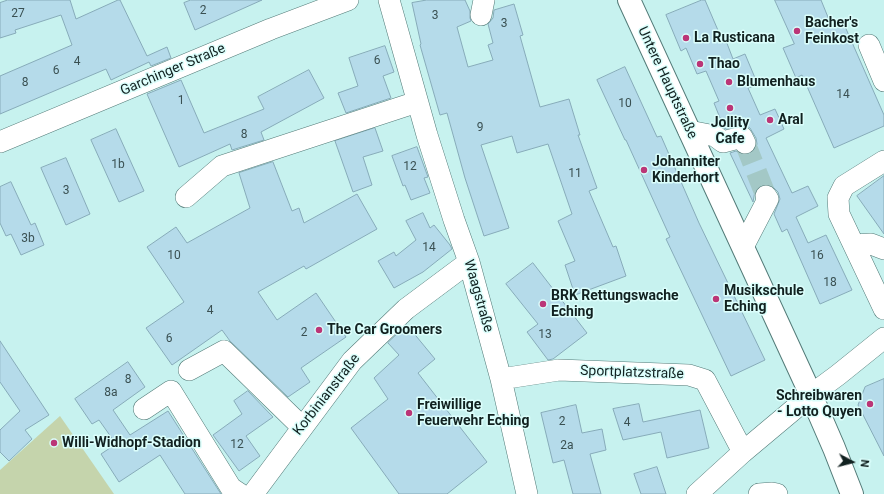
<!DOCTYPE html>
<meta charset="utf-8">
<style>
body{margin:0}
#map{position:relative;width:884px;height:494px;overflow:hidden;background:#c7f2ef;font-family:Roboto,sans-serif}
canvas{display:block}
.north{position:absolute;left:832px;top:442px;width:40px;height:40px;-webkit-text-stroke:3px #dbfefb;paint-order:stroke;rotate:97deg;font-size:11px;font-weight:700;line-height:16px;text-align:center;color:#112120}
.north::after{content:'';display:block;margin:auto;width:14px;height:18px;background:#112120;clip-path:polygon(50% 0,100% 100%,50% 72%,0 100%)}
</style>
<div id="map">
<canvas width="884" height="494"></canvas>
<div class="north">N</div>
</div>
<script>
const ctx = document.querySelector('canvas').getContext('2d');
ctx.lineJoin = 'round';
function fillPath(path, color) { ctx.fillStyle = color; ctx.fill(path, 'evenodd'); }
function stroke(path, color, width, dash) { ctx.strokeStyle = color; ctx.lineWidth = width; ctx.lineCap = dash ? 'butt' : 'round'; ctx.setLineDash(dash || []); ctx.stroke(path); }
function drawText(font, color, halo, rows, align = 'center') {
  ctx.font = font + ' Roboto,sans-serif'; ctx.lineWidth = 3; ctx.setLineDash([]); ctx.textBaseline = 'middle'; ctx.strokeStyle = halo; ctx.fillStyle = color; for (const [text, x, y, turn = 0] of rows) {
    ctx.save(); ctx.translate(x, y); ctx.rotate((+turn || 0) * Math.PI / 180); ctx.textAlign = isNaN(turn) ? turn : align; if (halo) ctx.strokeText(text, 0, 0); ctx.fillText(text, 0, 0); ctx.restore();
  }
}
fillPath(new Path2D(`
 M60 416 114 494H0V470Z`), '#c5d4ac');
const building = new Path2D(`
 M8 0H70L76 19 118 0H120L147 56 167 47 171 58 151 66 149 62 111 80 106 69 0 114V76L72 45 61 15 15 30 16 33 0 38V3Z
 M191 0H262L195 30 184 3Z
 M427 0H465L470 11V18L471 21 457 27 468 67 493 60 488 45 493 43 488 24 493 18 494 10 514 4 523 35 520 36 540 107 569 99 580 135H578L597 188 589 191 613 247 616 246 626 276 575 295 565 265 575 261 558 221 572 214 548 144 517 153 512 136 481 145 509 228 484 236 465 178 447 113 440 115 420 45 421 44 412 3Z
 M702 0H705L720 35 723 33 733 59 745 54 758 85 748 88 760 115 775 109 784 129 766 138 792 193 808 186 818 206 796 217 808 243 826 235 852 290 820 304 787 229 782 232 774 214 780 199 778 192 771 185 766 184 760 186 755 191 753 202 730 153 736 151 744 155 751 154 755 149 757 144 756 138 750 128 745 125 726 129 724 128 714 103 719 101 706 71 697 74 686 48 681 51 666 15Z
 M775 0H821L832 27 843 22 884 115V126L834 148 802 75 796 78 783 48 794 44Z
 M385 46 394 72 383 76 391 98 346 113 338 93 358 86 349 58Z
 M625 67 657 137 661 136 699 223 765 360 731 376 666 239 670 237 626 140H625L597 80Z
 M309 70 324 98 261 132 264 140 232 150 230 144 179 167 147 94 181 80 204 133 264 109 258 97Z
 M375 128 383 151 363 157 372 185 353 192 335 141Z
 M116 129 144 191 119 202 91 140Z
 M417 147 428 177 424 178 430 193 411 200 405 185 403 186 392 156Z
 M66 158 90 214 66 225 41 168Z
 M273 162 292 211 299 208 304 223 357 194 377 229 306 269 304 266 258 292 277 320 316 293 346 337 301 368 310 382 288 397 230 341 222 330 172 365 146 328 184 302 147 247 176 227 187 243 250 208 239 173Z
 M884 176V234L857 196Z
 M11 182 31 225 35 223 44 245 21 255 11 234 6 236 0 223V187Z
 M423 213 430 228 434 225 450 245 452 249 423 272 394 288 378 261 394 252 396 256 416 240 406 221Z
 M533 263 587 333 553 359 548 360 527 332 538 324 506 284Z
 M407 325 435 359 418 373 487 462 447 494H399L351 428 388 399 374 378 399 355 388 343Z
 M0 341 49 415 25 430 32 439 9 461 0 452V430L20 411 0 382Z
 M128 362 145 387 113 410 130 435 168 411 221 494H185L160 455 119 482 101 454 116 444 99 420 92 424 75 399Z
 M884 379V456L858 405 865 387Z
 M248 391 273 417 246 436 260 456 239 471 213 435 242 414 234 401Z
 M639 404 643 422 700 410 709 448 667 458 661 432 623 440 613 409Z
 M576 405 582 433 602 429 606 450 590 454 601 494H573L564 460 553 463 541 413Z
 M657 467 666 494H641L634 474Z`);
fillPath(building, '#b5dbea');
stroke(building, '#87abb9', 1);
stroke(new Path2D(`
 M745 143 766 196`), '#a3c8c6', 21, [21, 10]);
const minor = new Path2D(`
 M389 0 427 135 454 220 469 262 501 379 527 494
 M481 15 484 0
 M869 45 884 81
 M689 131 715 136 723 142 742 137 745 143
 M0 142 271 29 348 0
 M884 161 844 186 838 198 839 214 884 309
 M186 197 222 166 417 102
 M854 245 871 244 884 249
 M743 247 768 199 766 196
 M189 370 224 351 302 427
 M501 379 559 370 689 375 705 380 743 452
 M144 409 171 391 231 488 240 494
 M253 494 352 361 406 309 469 262
 M697 494 743 452 811 395 838 375 884 338
 M759 494 772 493 777 494`);
const major = new Path2D(`
 M629 0 811 395 834 448 852 494`);
stroke(minor, '#537b78', 22);
stroke(major, '#537b78', 24);
stroke(minor, '#fff', 21);
stroke(major, '#fff', 22);
for (const [x, y, r, color] of [
 [797,31,4,"#bb3577"],
 [686,38,4,"#bb3577"],
 [700,64,4,"#bb3577"],
 [729,82,4,"#bb3577"],
 [730,108,4,"#bb3577"],
 [770,120,4,"#bb3577"],
 [644,170,4,"#bb3577"],
 [716,299,4,"#bb3577"],
 [543,304,4,"#bb3577"],
 [319,330,4,"#bb3577"],
 [870,404,4,"#bb3577"],
 [409,413,4,"#bb3577"],
 [54,443,4,"#bb3577"]
]) { const dot = new Path2D(); dot.arc(x, y, r, 0, 2 * Math.PI); ctx.fillStyle = color; ctx.fill(dot); stroke(dot, '#dbfefb', 1.5); }
drawText('12px', '#3a5052', null, [
 ["2",203,11],
 ["27",18,14],
 ["3",435,16],
 ["3",504,24],
 ["6",377,61],
 ["4",77,62],
 ["6",56,71],
 ["8",25,83],
 ["14",843,95],
 ["1",181,101],
 ["10",625,104],
 ["9",480,128],
 ["8",244,135],
 ["1b",118,165],
 ["12",410,167],
 ["11",575,174],
 ["3",66,191],
 ["3b",28,239],
 ["14",429,248],
 ["10",174,256],
 ["16",817,256],
 ["18",830,283],
 ["4",210,311],
 ["2",304,333],
 ["13",545,335],
 ["6",169,339],
 ["8",128,380],
 ["8a",111,393],
 ["2",562,422],
 ["4",627,423],
 ["12",237,445],
 ["2a",567,446]
]);
drawText('bold 14px', '#112120', '#dbfefb', [
 ["Bacher's",805,23],
 ["Feinkost",805,39],
 ["La Rusticana",694,38],
 ["Thao",708,64],
 ["Blumenhaus",737,82],
 ["Aral",778,120],
 ["Jollity",730,123,"center"],
 ["Cafe",730,139,"center"],
 ["Johanniter",652,162],
 ["Kinderhort",652,178],
 ["Musikschule",724,291],
 ["Eching",724,307],
 ["BRK Rettungswache",551,296],
 ["Eching",551,312],
 ["The Car Groomers",327,330],
 ["Schreibwaren",862,396,"right"],
 ["- Lotto Quyen",862,412,"right"],
 ["Freiwillige",417,405],
 ["Feuerwehr Eching",417,421],
 ["Willi-Widhopf-Stadion",62,443]
], 'left');
drawText('14px', '#112120', '#dbfefb', [
 ["Garchinger Straße",173,70,-23],
 ["Untere Hauptstraße",667,83,65],
 ["Waagstraße",478,296,74],
 ["Sportplatzstraße",632,373,2],
 ["Korbinianstraße",327,395,-52]
]);
</script>
